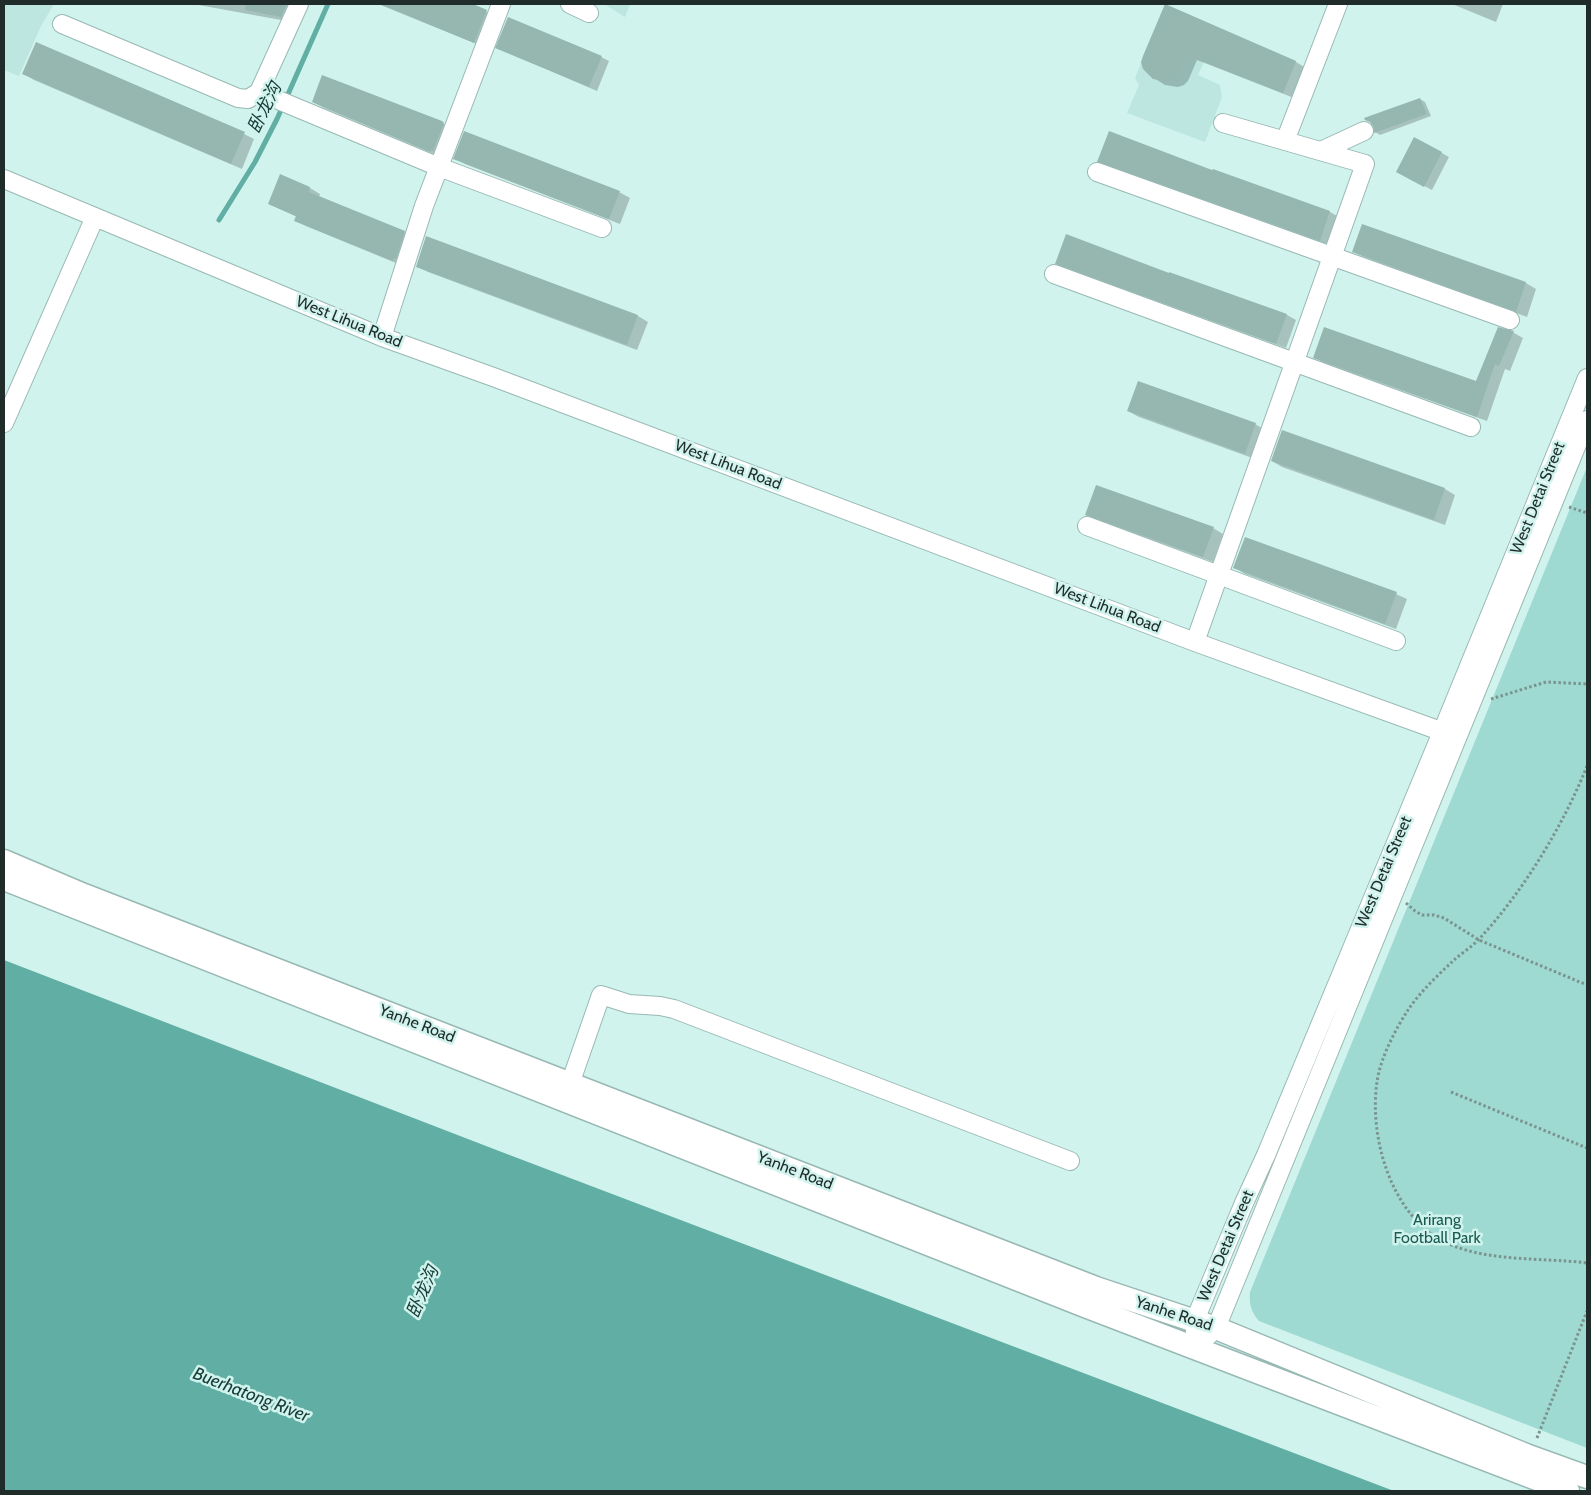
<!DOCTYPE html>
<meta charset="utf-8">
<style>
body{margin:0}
#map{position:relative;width:1591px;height:1495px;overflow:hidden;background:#d1f3ed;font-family:Cabin,sans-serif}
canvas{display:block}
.frame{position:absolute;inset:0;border:5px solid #1f2c2a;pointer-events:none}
</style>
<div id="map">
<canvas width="1591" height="1495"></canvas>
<div class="frame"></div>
</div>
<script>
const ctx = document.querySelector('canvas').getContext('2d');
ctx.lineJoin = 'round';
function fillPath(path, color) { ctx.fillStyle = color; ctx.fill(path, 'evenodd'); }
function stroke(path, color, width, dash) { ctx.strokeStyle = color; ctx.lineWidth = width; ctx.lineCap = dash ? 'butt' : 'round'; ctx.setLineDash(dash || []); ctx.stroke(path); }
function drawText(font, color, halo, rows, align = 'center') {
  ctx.font = font + ' Cabin,"Noto Sans SC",sans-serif'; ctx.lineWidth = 5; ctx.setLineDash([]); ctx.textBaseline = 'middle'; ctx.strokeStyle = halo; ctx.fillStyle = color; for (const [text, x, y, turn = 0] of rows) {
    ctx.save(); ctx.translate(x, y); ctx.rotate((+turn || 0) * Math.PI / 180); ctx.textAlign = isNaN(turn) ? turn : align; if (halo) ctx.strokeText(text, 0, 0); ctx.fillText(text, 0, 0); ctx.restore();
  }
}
fillPath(new Path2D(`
 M4 4H54L41 26 19 76 4 70Z
 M604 4H630L625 17Z
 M1165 4 1296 61 1283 93 1204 62 1198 75 1220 85 1222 97 1205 142 1127 113 1139 85 1135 78Z`), '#bce6df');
fillPath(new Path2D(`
 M1587 467V1448L1259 1321C1251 1312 1249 1304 1250 1292Z`), '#9edad1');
fillPath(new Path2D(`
 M4 960 499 1151 1394 1491H4Z`), '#60aea4');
fillPath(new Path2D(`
 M193 4H300L292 22Z
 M378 4H470L497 17 484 47Z
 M1452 4H1503L1496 22Z
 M1166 5 1296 62 1306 68 1294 98 1197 60 1188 81 1184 85 1178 87 1165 85 1154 78Z
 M497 48 601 57 609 61 597 91Z
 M24 74 244 134 254 139 242 169 34 80Z
 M323 76 444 124 454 130 441 157 324 108 313 102Z
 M1420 99 1425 102 1431 116 1380 135 1375 132Z
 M1415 138 1449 157 1432 190 1405 176Z
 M455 158 619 192 630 198 620 224 465 164Z
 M1099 161 1213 172V170L1330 212 1339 217 1329 245 1108 166Z
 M310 188 320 194 319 197 404 232 415 238 403 266 306 226 296 220 297 217 269 204Z
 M1363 225 1526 283 1536 289 1527 317 1364 257 1354 252Z
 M1056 263 1170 275V273L1287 315 1296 320 1286 348 1065 268Z
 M417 266 638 316 648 322 637 350 428 272Z
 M1499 329 1514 333 1523 338 1510 371 1505 369 1487 421 1324 363 1314 357 1476 382Z
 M1128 411 1255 424 1265 430 1255 459 1139 417Z
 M1282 432 1445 489 1455 495 1445 525 1282 467 1272 461Z
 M1087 514 1213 528 1223 534 1213 562 1097 520Z
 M1235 568 1396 594 1407 599 1396 629 1245 574Z`), '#0003');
stroke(new Path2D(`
 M219 220 255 162 277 119 328 4`), '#60aea4', 5);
fillPath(new Path2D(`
 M246 4H287L281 17 245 10Z
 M380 4H473L487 10 474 43Z
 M1165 4 1296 61 1283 93 1186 55 1177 76 1173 79 1166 81 1153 79 1143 69 1141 62 1143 56Z
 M508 17 602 56 589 87 495 48Z
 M36 42 245 132 231 164 22 74Z
 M322 75 442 121 444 123 433 151 431 150 430 152 312 102Z
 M1420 98 1427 114 1374 133 1373 126 1370 122 1365 120 1364 118Z
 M464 131 620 191 609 219 453 159Z
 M1109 131 1212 170 1213 169 1330 211 1320 241 1097 162Z
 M1414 137 1442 152 1424 187 1396 172Z
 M280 174 310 187 309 192 405 231 396 259 394 258 393 261 294 221 296 216 268 204Z
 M1362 224 1526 282 1516 312 1352 252Z
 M1066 234 1169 273V272L1287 314 1276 344 1055 264Z
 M426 236 638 315 627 345 416 267Z
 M1324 327 1476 381 1498 327 1514 331 1499 366 1495 364 1477 417 1313 358Z
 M1138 381 1256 423 1245 454 1127 411Z
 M1282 430 1445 488 1434 520 1271 461Z
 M1096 485 1214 527 1203 557 1085 515Z
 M1245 537 1397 592 1385 624 1233 568Z`), '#96b6b0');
const minor = new Path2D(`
 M570 4 589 13
 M62 24 238 98 248 99 259 92 299 4
 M259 92 439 167 602 228
 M1285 141 1338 4
 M1321 151 1364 131
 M1097 172 1510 320
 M4 179 382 337 496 378 1195 642 1457 737
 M1054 274 1471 427
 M382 337 424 206 501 4
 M4 423 95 217
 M1087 526 1396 641
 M1195 642 1365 164 1223 123
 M570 1084 601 995 629 1004 660 1006 674 1009 1070 1161
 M1208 1336 1216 1328 1587 420
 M1195 1349V1320L1244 1203 1266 1155 1442 732 1587 378`);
const major = new Path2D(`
 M4 861 84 895 1096 1288 1216 1328 1526 1455 1587 1477
 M4 879 1085 1306 1568 1491`);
stroke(minor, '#98b8b3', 20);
stroke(major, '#98b8b3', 25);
stroke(new Path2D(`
 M1569 507 1587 513
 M1491 699 1546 682 1587 684
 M1587 766C1564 824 1523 892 1480 938 1473 946 1462 953 1454 960 1438 975 1420 992 1408 1010 1395 1030 1380 1059 1377 1082 1369 1136 1390 1210 1439 1239 1481 1263 1541 1257 1587 1263
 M1406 903 1415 911 1422 915H1434L1444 918 1479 940 1587 985
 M1451 1092 1587 1148
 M1537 1438 1587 1311`), '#7b938f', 3, [2.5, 2.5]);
stroke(minor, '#fff', 18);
stroke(major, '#fff', 22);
drawText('16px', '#1f2c2a', '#d1f3ed', [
 ["West Lihua Road",349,322,22],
 ["West Lihua Road",728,465,21],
 ["West Detai Street",1538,498,-68],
 ["West Lihua Road",1107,608,21],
 ["West Detai Street",1384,872,-67],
 ["Yanhe Road",417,1024,21],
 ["Yanhe Road",795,1171,21],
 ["West Detai Street",1226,1246,-67],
 ["Yanhe Road",1174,1314,18]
]);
drawText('16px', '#1a5b54', '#d1f3ed', [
 ["Arirang",1437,1220],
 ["Football Park",1437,1238]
]);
drawText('italic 18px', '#173d38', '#d1f3ed', [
 ["卧龙沟",265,108,-64],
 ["卧龙沟",423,1292,-67],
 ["Buerhatong River",251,1395,21]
]);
</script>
